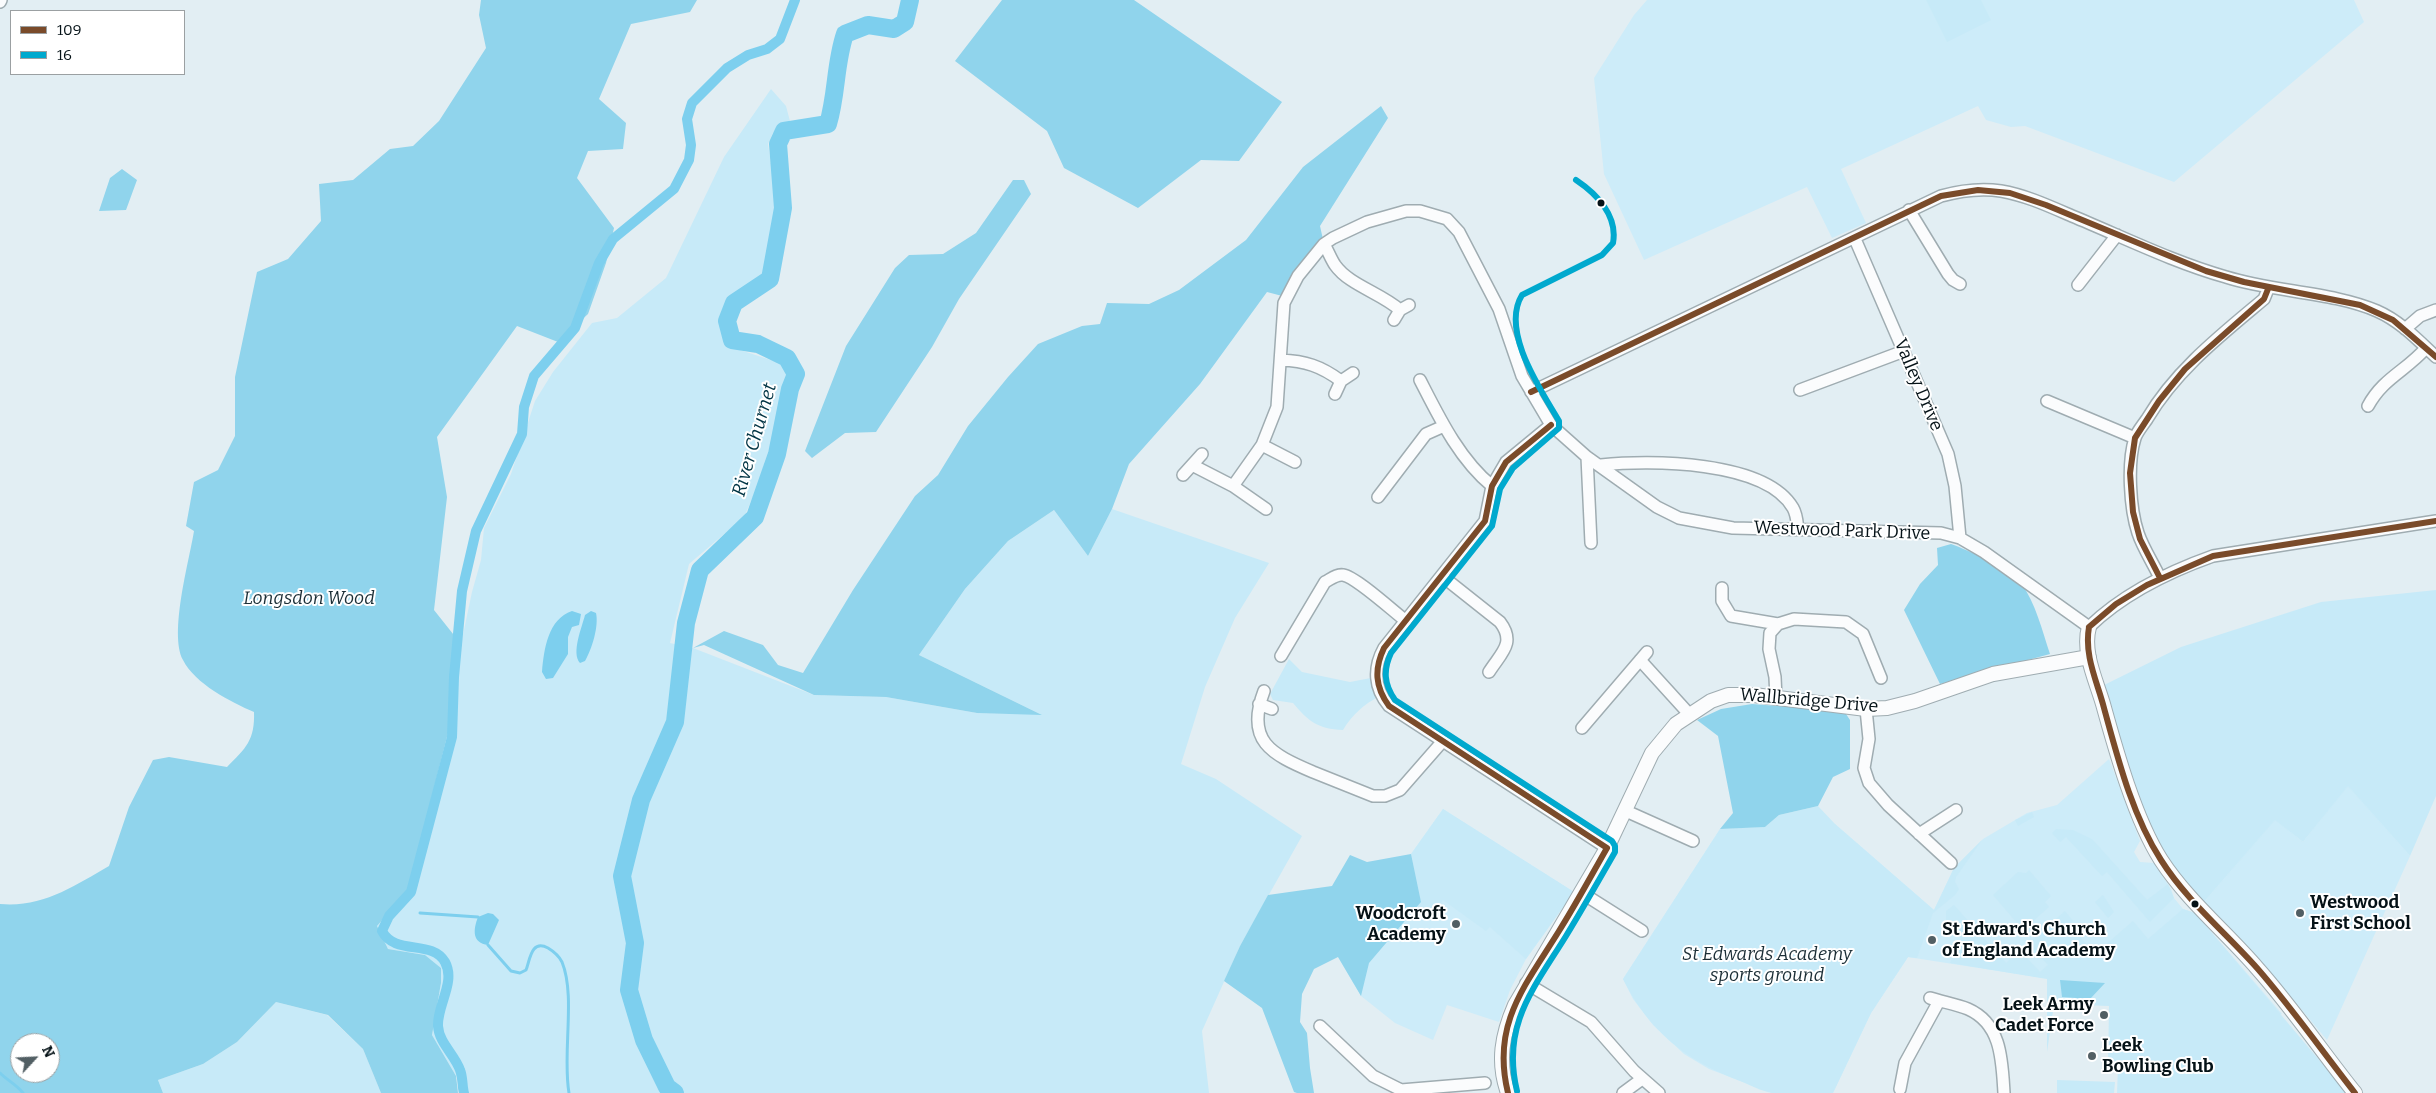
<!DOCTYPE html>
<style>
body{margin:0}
#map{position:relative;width:2436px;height:1093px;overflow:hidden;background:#e2eef3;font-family:Bitter,serif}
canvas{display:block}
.legend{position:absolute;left:10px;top:10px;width:175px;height:65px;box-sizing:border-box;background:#fff;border:1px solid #9ba0a2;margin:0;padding:6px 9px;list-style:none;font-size:15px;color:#051217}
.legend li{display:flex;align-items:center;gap:10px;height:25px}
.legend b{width:25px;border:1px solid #9ba0a2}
.north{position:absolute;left:10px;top:1033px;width:50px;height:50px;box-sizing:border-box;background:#fff;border:1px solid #9ba0a2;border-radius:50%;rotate:65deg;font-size:14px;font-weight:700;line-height:20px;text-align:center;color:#051217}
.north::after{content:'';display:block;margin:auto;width:18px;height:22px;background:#525f64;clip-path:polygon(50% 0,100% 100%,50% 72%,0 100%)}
</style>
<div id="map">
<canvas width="2436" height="1093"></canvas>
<ul class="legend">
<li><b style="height:6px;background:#7a4b2a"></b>109</li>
<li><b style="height:6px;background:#00a9ce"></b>16</li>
</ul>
<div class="north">N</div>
</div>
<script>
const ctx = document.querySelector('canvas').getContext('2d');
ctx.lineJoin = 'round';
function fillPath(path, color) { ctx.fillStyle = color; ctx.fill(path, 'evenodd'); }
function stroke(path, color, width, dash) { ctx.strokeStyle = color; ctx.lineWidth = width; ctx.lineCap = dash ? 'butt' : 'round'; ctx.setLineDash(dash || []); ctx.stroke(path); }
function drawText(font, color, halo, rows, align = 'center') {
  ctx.font = font + ' Bitter,serif'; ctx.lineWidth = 4; ctx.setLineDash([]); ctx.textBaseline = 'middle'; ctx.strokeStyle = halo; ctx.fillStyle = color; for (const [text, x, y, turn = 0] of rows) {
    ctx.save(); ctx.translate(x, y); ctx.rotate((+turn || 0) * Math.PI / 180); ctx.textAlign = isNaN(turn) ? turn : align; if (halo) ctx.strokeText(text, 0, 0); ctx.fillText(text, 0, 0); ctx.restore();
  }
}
fillPath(new Path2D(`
 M1647 0H2354L2364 22 2174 182 2025 126 2011 127 1986 120 1978 106 1841 169 1866 223 1832 238 1807 187 1644 260 1604 174 1594 78 1634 15Z
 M2109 759 2140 841 2134 852 2140 862 2154 863 2171 889 2174 898 2183 909 2195 913 2282 1014 2118 1083 2119 984 2056 980 1908 957 1871 1013 1833 1093H1772L1709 1069 1684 1054 1653 1025 1633 999 1623 979 1720 829 1835 824 1934 910 1954 868 1983 839 2027 813 2057 805Z
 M2348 785 2410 856 2327 1040 2255 954 2204 902 2275 819 2303 842Z
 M1443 809 1574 892 1526 959 1510 990 1499 1022 1447 1005 1433 1040 1395 1023 1361 996 1338 957Z`), '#cdecf9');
fillPath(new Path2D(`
 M1926 0H1981L1991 20 1947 42Z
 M771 89 786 106 791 125 773 133 768 144 777 203 767 275 729 301 720 321 726 341 737 349 780 363 788 375 775 430 756 490 744 517 689 564 670 643 693 648 814 695 886 697 977 713 1040 714 919 655 965 589 1008 541 1054 510 1088 556 1112 509 1269 563 1235 618 1205 687 1181 764 1216 779 1302 836 1240 946 1202 1031 1209 1093H463L456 1076 432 1035 441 983V968L425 955 388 949 377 926 408 891 456 701 461 644 472 592 481 560 484 528 511 474 535 401 553 372 592 323 617 318 666 278 724 157Z
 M2436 590V796L2410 856 2348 786 2303 842 2275 820 2204 902 2154 847 2098 688 2181 647 2321 602Z
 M1289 659 1302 672 1350 682 1376 677 1380 696C1364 704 1352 715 1343 730 1318 729 1308 721 1293 703L1273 700 1270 694Z
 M1818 806 1835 824 1934 910 1954 868 1982 840 1956 877 1955 882 1959 889 1955 895 1933 913 1917 958 1908 957 1871 1013 1833 1093C1814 1093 1791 1093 1772 1093 1761 1091 1750 1085 1740 1081 1685 1060 1649 1031 1623 979L1720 829 1765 827 1779 815Z
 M1443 809 1574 892 1526 959 1490 927 1486 931 1443 900 1437 908 1408 917 1421 902 1411 854Z
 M2032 812 2034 817 2018 826 2015 820Z
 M2056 829 2073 830 2092 839 2147 900 2168 884 2174 898 2150 922 2107 872 2102 876 2066 837 2060 842 2052 833Z
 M2029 870 2051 896 2045 902 2049 907 2023 930 1993 895 2018 872 2026 873Z
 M2103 895 2114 912 2108 918 2095 902Z
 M1954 905 2006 963 2065 911 2073 921 2069 924 2095 954 2133 921 2148 939 2183 909 2195 913 2347 1093H2117L2118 1067 2108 1069 2109 1006 2082 1005 2077 1010 2053 1011 2047 1052V979L1950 963 1961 938 1946 926V911ZM2034 950 2048 965 2040 972 2026 957Z
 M276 1002 327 1015 363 1049 381 1093H163L158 1080 203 1064 237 1042Z
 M2057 1080 2115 1082 2114 1093H2057Z`), '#c7eaf8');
fillPath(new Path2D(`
 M481 0H697L690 12 631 24 599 99 626 123 623 149 588 151 577 178 614 228 606 263 588 314 558 342 517 326 437 437 447 497 434 610 461 644 456 701 408 891 377 926 388 949 425 955 441 968V983L432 1035 456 1076 458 1093H381L363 1049 328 1015 276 1002 237 1042 203 1064 158 1080 163 1093H0V904C42 908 74 886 109 866L129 807 153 760 169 757 227 767C246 748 255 740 254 712 231 702 195 684 183 660 169 633 189 562 194 531L186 526 194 482 218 470 235 436V377L257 272 288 259 321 221 319 184 353 180 390 149 413 146 439 121 486 48 479 15ZM20 1043H50V1073H20Z
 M1002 0H1134L1282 102 1239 161 1201 160 1138 208 1064 168 1047 131 955 61Z
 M1381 106 1388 118 1320 226 1324 244 1286 297 1267 292 1200 384 1129 464 1112 509 1088 556 1054 510 1008 541 965 589 919 655 1042 715 977 713 886 697 814 695 704 645 693 648 724 631 763 645 778 665 803 673 853 590 915 496 938 475 968 426 1008 377 1038 344 1082 326 1100 324 1107 303 1149 304 1179 290 1246 240 1303 167Z
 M122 169 137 180 126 210 99 211 110 178Z
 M1013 180H1024L1031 194 959 299 932 347 876 432 845 433 812 458 805 451 846 346 895 268 909 255 943 254 976 233Z
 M1951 544C1968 550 2011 569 2021 583 2036 604 2042 630 2050 654L1940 684 1904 610 1920 584 1938 565 1937 548Z
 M1752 704 1844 711 1850 720V769L1833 777 1818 806 1779 815 1765 827 1720 829 1733 813 1718 736 1697 720 1721 709Z
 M1411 854 1421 902 1369 963 1361 996 1338 957 1314 969 1302 994 1300 1022 1307 1033 1310 1068 1314 1093H1297L1294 1092 1262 1008 1224 981 1240 946 1268 895 1332 886 1350 855 1367 862Z
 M2060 980 2105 983 2090 999 2062 997Z`), '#90d4ec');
fillPath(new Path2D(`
 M572 611 581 614 579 625 572 627 568 637V654L553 678 546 679 542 672C544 649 548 619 572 611Z
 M591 611 596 613C599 626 592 649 585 661L580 663C571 653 582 627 585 615Z
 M488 913 493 914 499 920 488 945C472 943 473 930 478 917Z`), '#7dcfee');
stroke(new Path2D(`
 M420 913 478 917
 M488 945 511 971 520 973 526 970C530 960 531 939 548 948 553 951 559 956 562 962 576 996 562 1054 569 1093
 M0 1073C8 1081 16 1084 23 1093`), '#7dcfee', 3);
stroke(new Path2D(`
 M464 1093C462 1086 463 1077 460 1070 455 1055 439 1043 438 1026 437 1005 456 982 445 962 432 939 395 956 382 931L389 916 411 892 452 737 454 677 462 591 476 531 522 434 524 407 534 376 575 328 599 263 613 239 674 189 689 160 691 145 687 119 692 103 727 68 748 55 767 49 780 39 795 0`), '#7dcfee', 10);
stroke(new Path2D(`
 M675 1093 667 1087 644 1040 629 990 635 943 622 876 641 800 675 722 686 623 700 570 755 517 777 454 790 389 796 374 787 358 758 344 732 340 727 321 734 303 770 279 783 208 778 144 784 131 828 124C837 94 835 63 845 34L868 25 894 29 905 22 910 0`), '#7dcfee', 18);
const minor = new Path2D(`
 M0 2 1 0
 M1909 210 1948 274 1953 280 1960 284
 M1855 239 1948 454 1955 486 1960 538
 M1324 244C1328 251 1331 259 1335 265 1349 285 1381 293 1400 310
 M2078 285 2117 235
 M1394 320 1400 310 1409 305
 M2405 329 2420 316 2436 310
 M1281 360C1305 361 1321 366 1341 381
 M1420 380C1439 417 1459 459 1492 486
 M1800 390 1904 351
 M1531 392 1941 196C1959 191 1981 188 2001 191 2025 195 2049 206 2072 216 2123 237 2173 262 2226 277 2274 292 2333 292 2377 311 2400 321 2418 340 2436 357
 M1335 394 1341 381 1353 373
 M2047 401 2135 438
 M2368 406C2383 378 2406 371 2426 348
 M1551 425 1506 462 1492 486 1485 521 1384 648C1373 668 1374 688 1389 706L1607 848
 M1262 445 1295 462
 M1587 457 1591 543
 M1601 465C1649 460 1765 460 1793 508 1797 515 1797 522 1798 530
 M1194 466 1233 486 1266 509
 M1183 475 1202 454
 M1233 486 1262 445 1277 407 1284 303 1298 276 1324 244 1333 238 1367 222 1406 211H1420L1447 219 1459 232 1499 309 1522 376 1551 425 1587 457 1657 507 1679 518 1733 528 1941 533 1960 538 1984 552 2089 627C2123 594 2168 572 2213 556L2436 521
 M1378 497 1426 434 1444 426
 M1442 576 1500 622C1516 643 1501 653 1489 672
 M2160 578C2153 563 2143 548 2138 533 2130 509 2127 463 2135 438 2137 432 2143 425 2147 419 2176 370 2221 335 2264 299L2268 289
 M1722 588V601L1731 616 1778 624 1794 619 1846 622 1863 634 1881 678
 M1281 656 1325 582C1331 579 1336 574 1343 575 1356 577 1393 611 1406 621
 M1640 660 1690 715
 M1264 691C1245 741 1271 754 1313 772 1333 780 1353 788 1373 796H1385L1400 790 1442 742
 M1776 698 1775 677 1769 649 1770 633 1778 624
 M1259 704 1272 709
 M1866 709 1869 739 1864 768 1869 783 1888 805 1951 863
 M1582 728 1647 652
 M1626 811 1693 841
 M1919 834 1956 810
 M1582 893 1642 931
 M1526 983 1591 1022 1634 1071 1659 1093
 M1930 998C1942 1002 1956 1004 1968 1009 2002 1024 2002 1061 2004 1093
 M1320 1026 1373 1076 1401 1090 1485 1083
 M1900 1089 1905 1063 1939 1001
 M1623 1093 1642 1079`);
const tertiary = new Path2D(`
 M2089 627C2082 652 2096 680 2103 704 2116 751 2135 819 2161 860 2187 900 2226 932 2257 968 2292 1007 2322 1052 2355 1093
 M1508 1093C1497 1062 1502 1035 1515 1005L1607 848 1652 753 1676 724 1711 701 1728 695H1754L1866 709 1887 708 1915 701 1993 674 2089 657`);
stroke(minor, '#9facb1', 14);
stroke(tertiary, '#9facb1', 16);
stroke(minor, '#fbfcfd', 11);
stroke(tertiary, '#fbfcfd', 14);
stroke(new Path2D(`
 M1531 392 1941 196 1978 190 2010 193 2046 205 2206 271 2244 282 2360 305 2393 320 2436 357
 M1551 425 1506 462 1492 486 1485 521 1384 648C1374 669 1375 687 1389 706L1607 848
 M2160 578 2140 539 2133 512 2130 473 2135 438 2159 401 2185 369 2264 299 2268 289
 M2089 627C2084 656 2097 681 2104 708 2118 759 2132 815 2161 860 2187 901 2225 932 2257 968 2292 1008 2322 1051 2355 1093
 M2089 627 2116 604 2147 585 2213 556 2436 521
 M1508 1093C1491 1024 1525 986 1559 931 1576 904 1591 876 1607 848`), '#7a4b2a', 6);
stroke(new Path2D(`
 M1517 1091C1501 1025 1534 988 1566 936 1583 908 1599 880 1615 852V846L1612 841 1395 700C1384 684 1383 670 1391 653L1492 526 1500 489 1513 468 1559 428V421C1541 390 1500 331 1522 295L1602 255 1613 243C1618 216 1597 194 1576 180`), '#00a9ce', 6);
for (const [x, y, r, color] of [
 [1601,203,4.5,"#051217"],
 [2195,904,4.5,"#051217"],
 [2300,913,5,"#525f64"],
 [1456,924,5,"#525f64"],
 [1932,940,5,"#525f64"],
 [2104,1015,5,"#525f64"],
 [2092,1056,5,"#525f64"]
]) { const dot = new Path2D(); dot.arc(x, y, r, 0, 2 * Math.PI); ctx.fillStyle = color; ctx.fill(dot); stroke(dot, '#fff', 2); }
drawText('18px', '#051217', '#fff', [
 ["Valley Drive",1918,385,67],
 ["Westwood Park Drive",1842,531,2],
 ["Wallbridge Drive",1809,701,5]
]);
drawText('italic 18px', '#1b2e36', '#fff', [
 ["Longsdon Wood",309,599],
 ["St Edwards Academy",1767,955],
 ["sports ground",1767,976]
]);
drawText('bold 18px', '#051217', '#fff', [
 ["Westwood",2310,903],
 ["First School",2310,924],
 ["Woodcroft",1446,914,"right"],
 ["Academy",1446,935,"right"],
 ["St Edward's Church",1942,930],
 ["of England Academy",1942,951],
 ["Leek Army",2094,1005,"right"],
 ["Cadet Force",2094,1026,"right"],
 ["Leek",2102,1046],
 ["Bowling Club",2102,1067]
], 'left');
drawText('italic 19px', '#003444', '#fff', [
 ["River Churnet",755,440,-74]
]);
</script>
